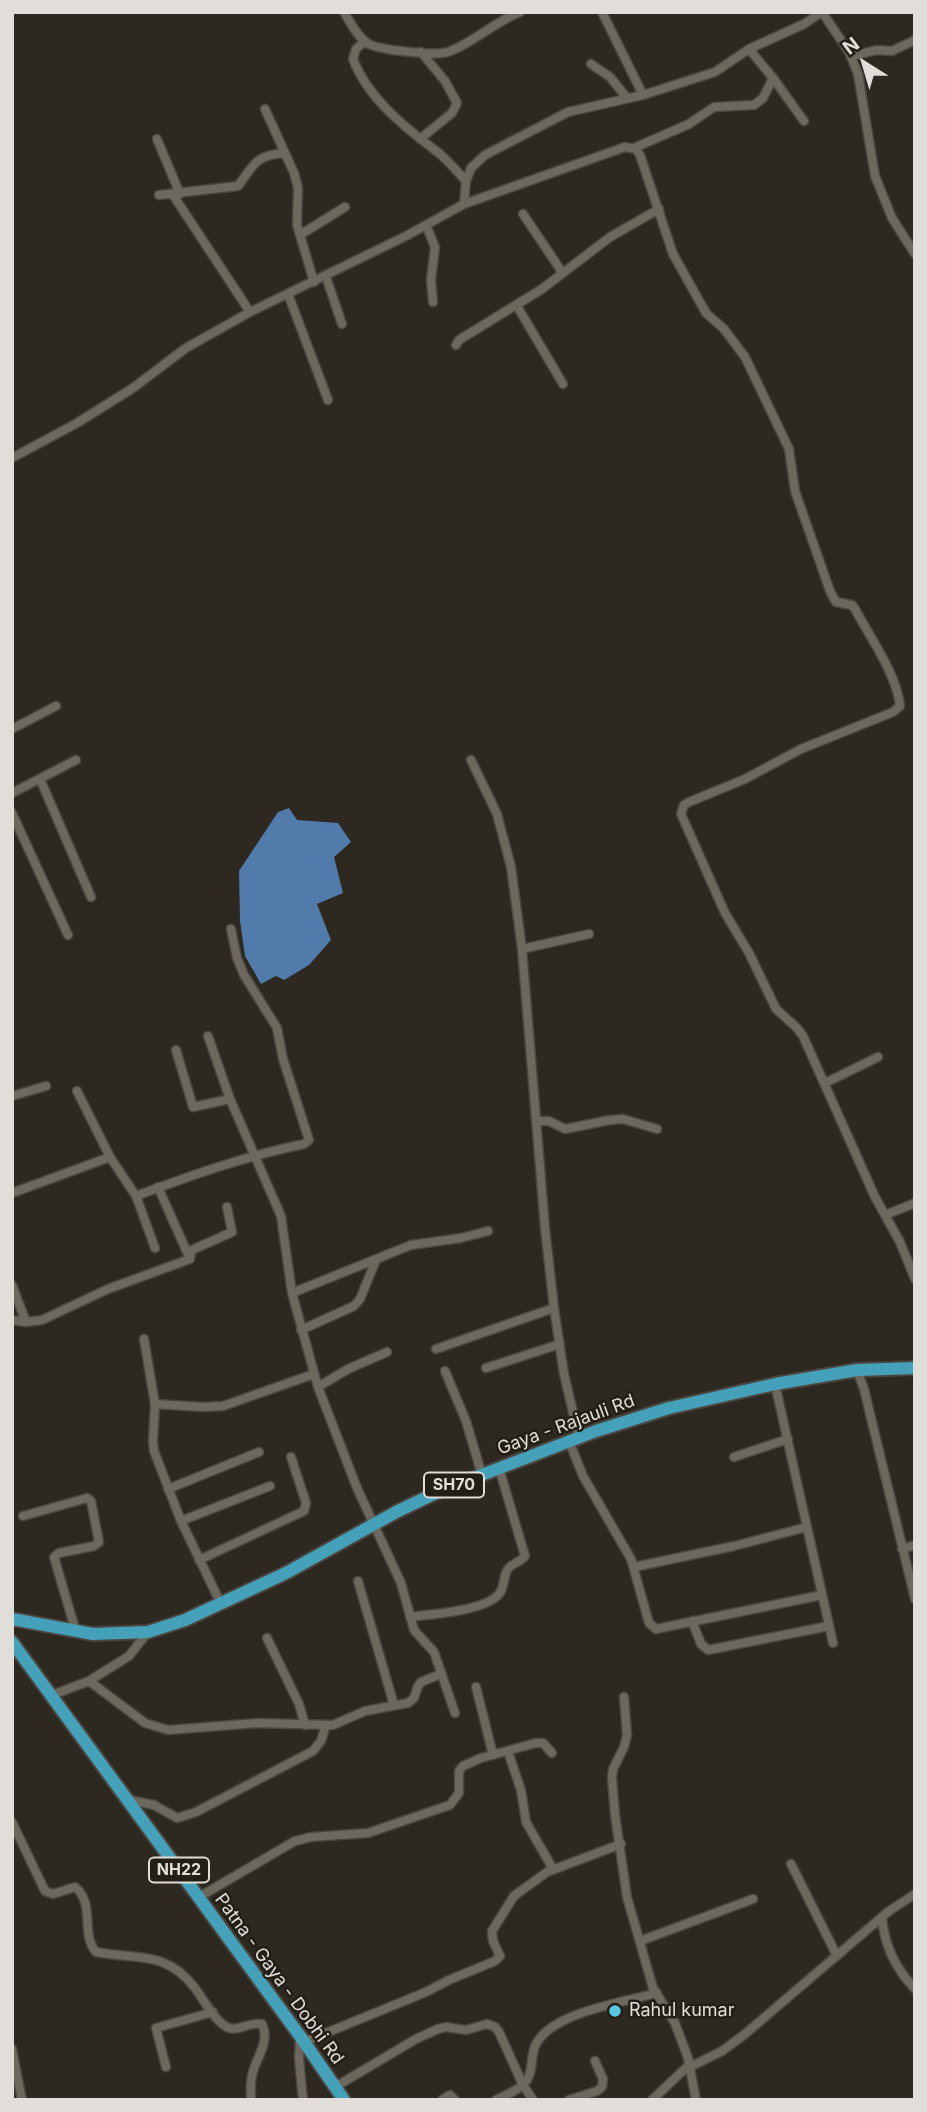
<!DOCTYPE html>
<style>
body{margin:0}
#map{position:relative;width:927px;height:2112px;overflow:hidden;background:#2d2820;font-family:Inter,sans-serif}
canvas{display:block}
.frame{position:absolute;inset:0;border:14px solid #e1ddd8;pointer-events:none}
.north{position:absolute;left:829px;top:28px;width:70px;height:70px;-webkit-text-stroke:5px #231f17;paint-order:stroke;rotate:323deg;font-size:19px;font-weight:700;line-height:28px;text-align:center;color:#e1ddd8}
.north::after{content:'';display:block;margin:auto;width:24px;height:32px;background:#e1ddd8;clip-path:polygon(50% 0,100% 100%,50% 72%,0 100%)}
</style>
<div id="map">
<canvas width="927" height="2112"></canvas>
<div class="frame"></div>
<div class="north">N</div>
</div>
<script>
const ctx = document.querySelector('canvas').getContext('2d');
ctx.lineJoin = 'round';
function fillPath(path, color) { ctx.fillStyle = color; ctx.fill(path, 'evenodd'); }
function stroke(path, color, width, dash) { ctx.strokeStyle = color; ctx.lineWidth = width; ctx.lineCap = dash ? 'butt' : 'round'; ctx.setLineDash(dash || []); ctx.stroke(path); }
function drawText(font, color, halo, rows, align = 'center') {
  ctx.font = font + ' Inter,sans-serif'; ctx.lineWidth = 5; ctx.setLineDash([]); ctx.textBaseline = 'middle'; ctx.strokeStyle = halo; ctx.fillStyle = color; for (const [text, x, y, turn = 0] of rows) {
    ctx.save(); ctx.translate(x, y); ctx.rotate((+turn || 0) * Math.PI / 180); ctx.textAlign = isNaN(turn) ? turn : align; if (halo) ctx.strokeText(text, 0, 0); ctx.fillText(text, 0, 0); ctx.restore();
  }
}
fillPath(new Path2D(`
 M289 808 297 820 338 823 351 842 334 857 343 893 317 904 331 940 309 965 284 980 276 976 261 984 245 956 240 921 239 871 278 812Z`), '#507baa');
const minor = new Path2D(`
 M344 12C350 22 357 36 367 43 377 50 436 56 448 52 473 43 494 22 520 12
 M602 12 643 95
 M822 12 849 52 858 74 875 176 892 218 915 254
 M365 41 356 49 353 59C368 99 407 129 440 154 449 162 458 172 466 181
 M749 49 773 78 804 121
 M852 56 877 50 892 51 915 40
 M591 64 610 77 627 98
 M265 109 294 173 298 188 297 225 314 282
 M157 139 180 194
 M420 139 452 113 457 103 445 81 421 52
 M634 148 689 124 714 107 754 105 763 98 773 78
 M159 195 238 186C254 165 255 155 285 153
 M173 195 250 312
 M464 204 466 181 471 168 485 155 568 112 643 95 715 72 749 49 804 24 822 12
 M523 214 562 272
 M426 225 435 247 431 280 433 302
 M300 235 345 207
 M326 277 342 324
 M288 294 328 400
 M517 306 563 384
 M456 345 459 340 542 289 610 237 659 209
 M12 458 77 423 133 388 186 348 250 312 406 236 464 204 625 147 636 149 640 155 673 254 706 313 724 329 745 357 789 449 795 491 830 591 836 602 852 605 855 609C870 637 897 675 900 706L893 712 801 749 745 779 689 802 684 805 681 814 725 913 749 953 776 1009 797 1028 803 1036 875 1197 900 1242 915 1279
 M12 729 56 706
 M471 760 497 814 511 867 522 949 545 1228 554 1308 564 1374 579 1438
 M40 779 91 897
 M12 793 76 760
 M12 813 68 935
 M522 949 589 934
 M208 1036 230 1099 281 1216 292 1293 318 1387 357 1488 401 1583 414 1630 434 1652 455 1713
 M176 1050 193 1107 230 1099
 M825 1083 878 1057
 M77 1091 110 1157 136 1196 155 1248
 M12 1096 46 1086
 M536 1121H549L565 1129 610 1120 623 1119 657 1129
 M12 1193 110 1157
 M136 1196C192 1175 246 1156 304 1144L309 1140 283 1059 277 1028 244 975 237 958 231 929
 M885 1215 915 1203
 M190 1257 192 1250 232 1232 227 1207
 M12 1285 26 1322
 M292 1293 411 1245 461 1238 488 1231
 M12 1320 26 1322 42 1320 108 1289 190 1259 158 1187
 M301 1330 354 1306 360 1299 376 1260
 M144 1339 155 1404 153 1441 154 1451 181 1521 221 1604
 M436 1349 554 1308
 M486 1368 560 1344
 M857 1370 864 1389 915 1599
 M445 1371 466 1421 482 1475
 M775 1384 833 1643
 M318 1387 348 1369 387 1352
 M155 1404 203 1407 223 1406 314 1374
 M569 1441 583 1476 631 1559 649 1623 656 1629 822 1595
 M734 1457 788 1439
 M168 1489 259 1452
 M23 1516 87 1498 91 1501 99 1542 94 1546 59 1553 54 1557 76 1632
 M181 1521 270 1486
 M902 1549 915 1545
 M199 1560 304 1511 306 1503 291 1457
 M634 1567 734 1546 807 1527
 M358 1581 394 1705
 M410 1617C432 1614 485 1611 499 1594 505 1587 503 1576 508 1569 512 1563 521 1562 525 1556L499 1468
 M692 1621 701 1644 708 1650 829 1626
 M267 1638 299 1704 305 1725
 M89 1681 129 1656 148 1632
 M476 1687 493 1755
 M52 1695 89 1681 145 1723 168 1730 258 1723 333 1725 365 1711 408 1703 414 1698 418 1686 421 1682 441 1674
 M624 1697 627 1735 624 1747 613 1769 612 1778 615 1815 627 1897 653 1988 675 2023 688 2058 696 2100
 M508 1752 521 1790 526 1822 553 1869
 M129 1800 154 1805 177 1818 196 1812 313 1751 321 1741 326 1725
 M12 1822 45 1891 53 1894 75 1887C96 1904 80 1934 96 1952 137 1960 166 1950 195 1988 203 1999 213 2018 225 2026 236 2034 250 2021 262 2024 271 2043 255 2058 252 2076 250 2083 251 2092 251 2100
 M791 1864 837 1956
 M199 1897 295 1841 311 1837 368 1833 450 1805 459 1793V1771L463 1766 481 1758 536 1743H543L552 1753
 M882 1917C884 1945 895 1968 915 1989
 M640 1941 753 1899
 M300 2037 299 2059 303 2100
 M304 2042 426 1992 449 1980 495 1961 500 1956 493 1941 492 1931 514 1896 547 1872 621 1844
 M12 2049 22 2100
 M166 2067 156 2028 213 2012
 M690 2067 722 2051 745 2034 889 1911 915 1894
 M335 2087 416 2039 438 2029 446 2027 466 2030 487 2024 495 2027 499 2032 523 2085 533 2100
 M442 2100 450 2095 455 2100
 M496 2100C505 2095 517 2091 524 2084 536 2071 528 2051 540 2038 562 2011 624 2002 657 1993
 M569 2100 597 2091 602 2087 603 2079 595 2061
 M652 2100 690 2064`);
const primary = new Path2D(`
 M12 1619 93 1634 148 1632 185 1620 286 1573 398 1511 440 1491 596 1431 669 1408 775 1384 857 1370 915 1368
 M12 1642 300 2036 344 2100`);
stroke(minor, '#4a463f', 11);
stroke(primary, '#4a463f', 16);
stroke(minor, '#6d685e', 8);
stroke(primary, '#45a0b9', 12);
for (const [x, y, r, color] of [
 [615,2011,7,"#57c9e3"]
]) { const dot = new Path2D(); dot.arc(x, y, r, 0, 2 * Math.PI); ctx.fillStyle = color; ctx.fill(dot); stroke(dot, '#231f17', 2.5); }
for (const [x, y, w] of [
 [454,1485,60],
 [179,1870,60]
]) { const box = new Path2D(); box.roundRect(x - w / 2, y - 12.5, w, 25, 5); ctx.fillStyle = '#231f17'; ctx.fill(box); stroke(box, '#e1ddd8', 2); }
drawText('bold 16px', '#e1ddd8', null, [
 ["SH70",454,1485],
 ["NH22",179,1870]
]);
drawText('18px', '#e1ddd8', '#231f17', [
 ["Gaya - Rajauli Rd",566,1425,-20],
 ["Patna - Gaya - Dobhi Rd",279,1979,54]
]);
drawText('18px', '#e1ddd8', '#231f17', [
 ["Rahul kumar",629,2011]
], 'left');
</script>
